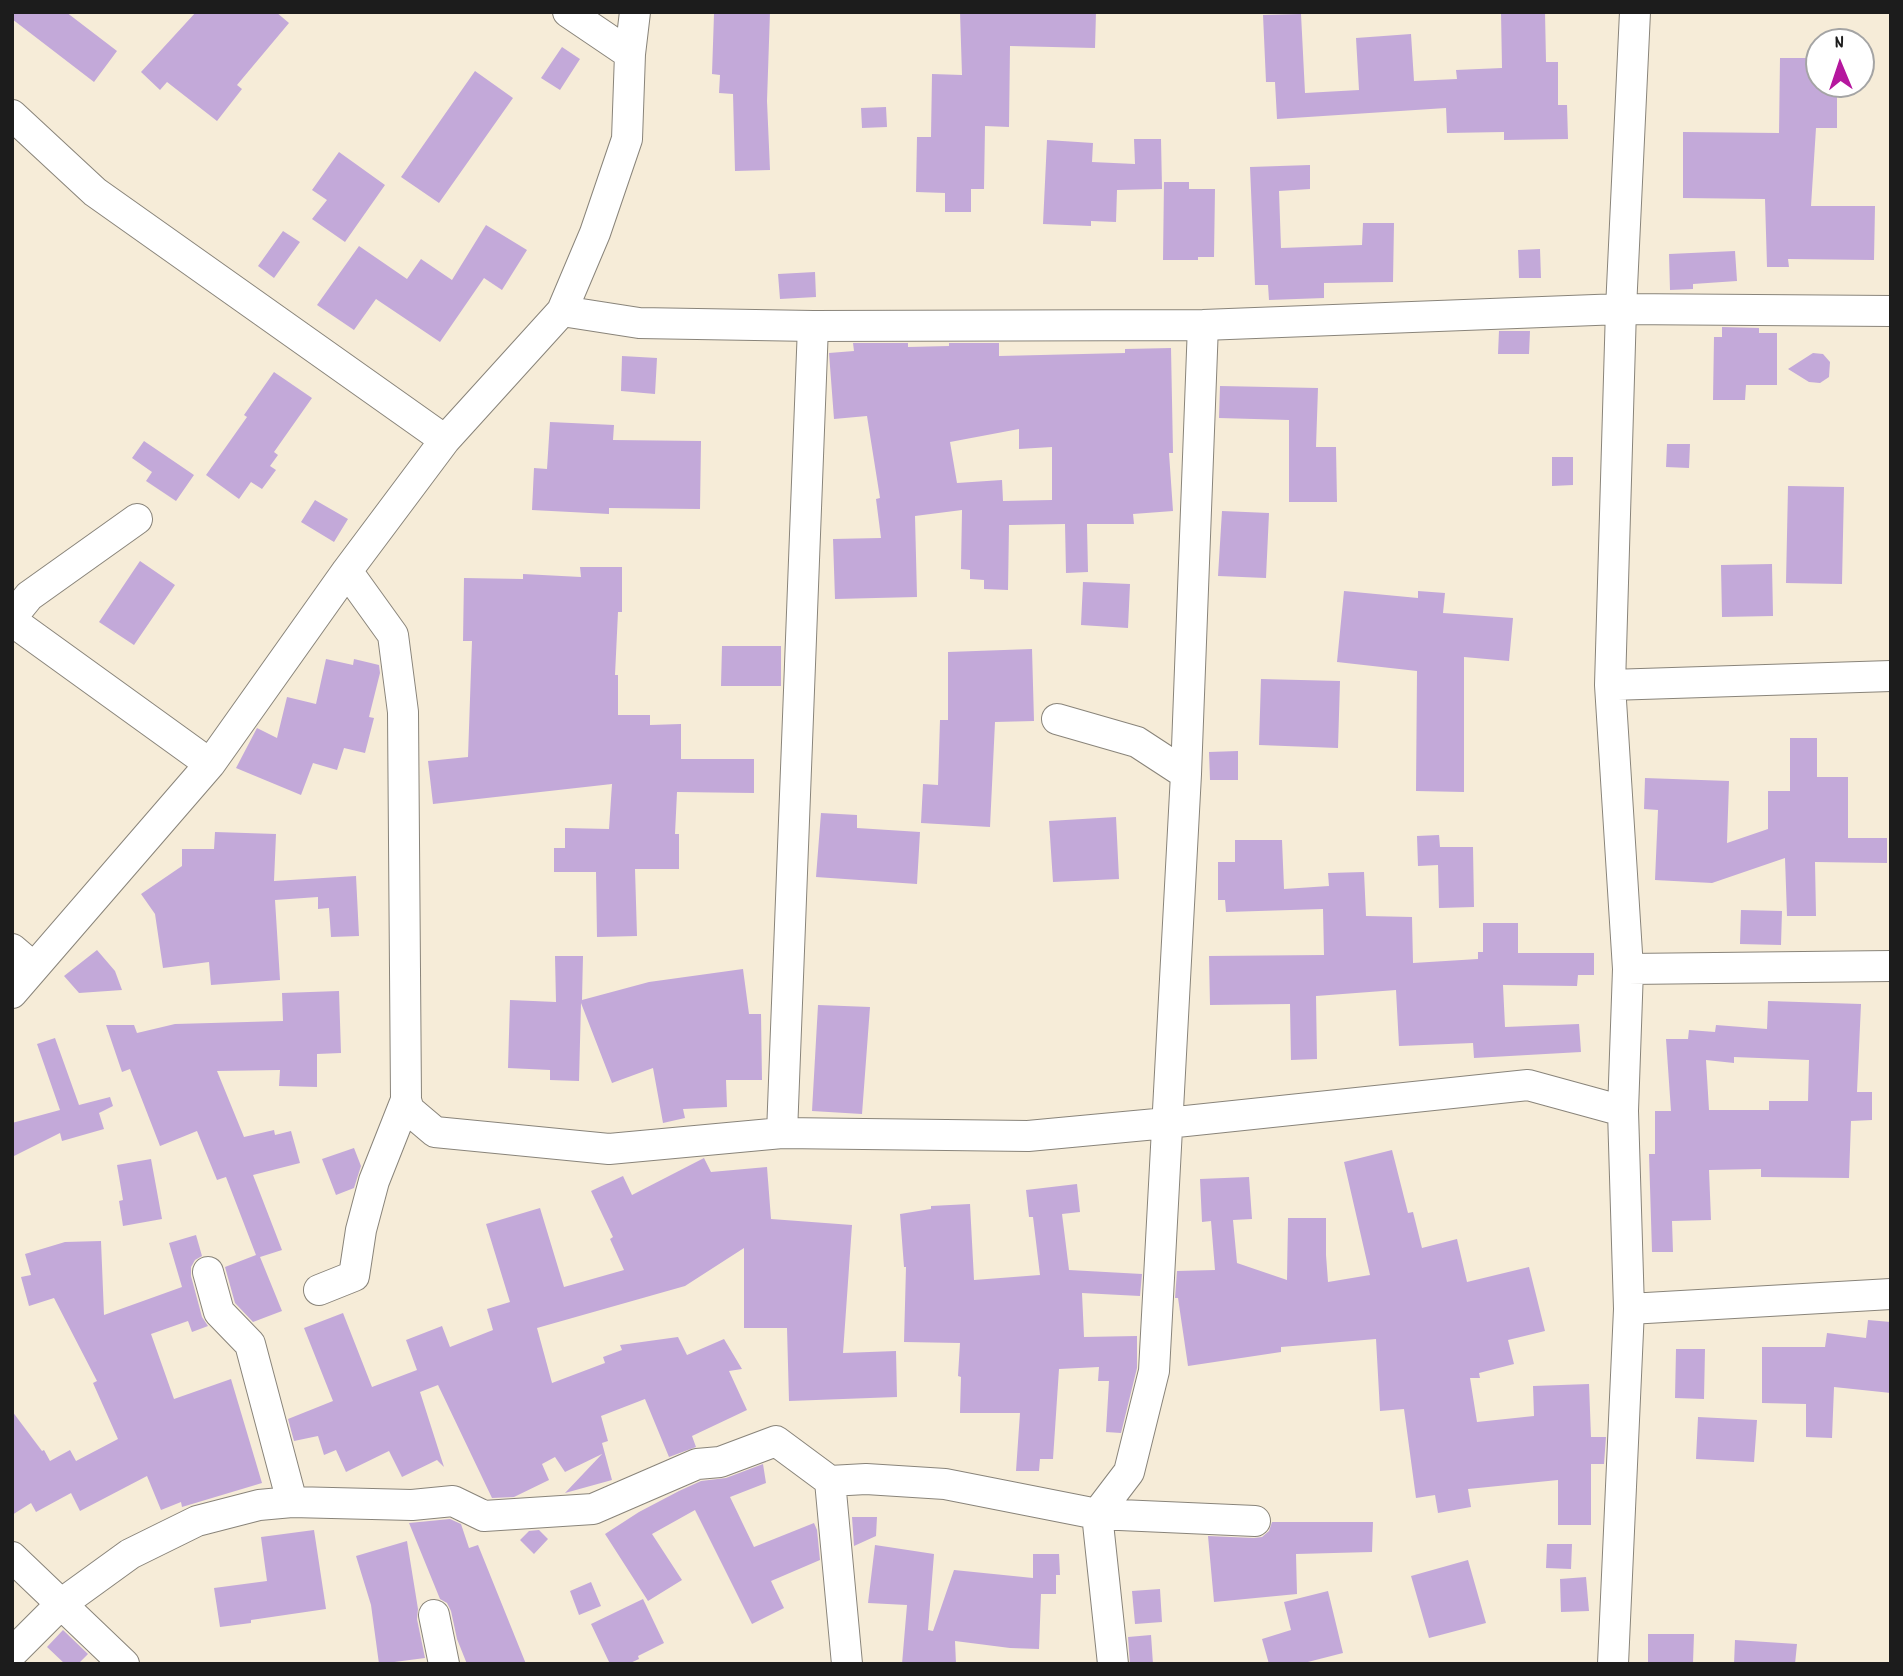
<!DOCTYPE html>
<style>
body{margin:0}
#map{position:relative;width:1903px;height:1676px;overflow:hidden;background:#f6ecd8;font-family:Dekko,sans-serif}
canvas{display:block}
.frame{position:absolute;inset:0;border:14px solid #1c1c1c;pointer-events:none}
.north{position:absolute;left:1805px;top:28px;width:70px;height:70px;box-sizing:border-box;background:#fff;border:2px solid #a4a4a4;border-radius:50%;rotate:358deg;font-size:19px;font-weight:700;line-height:28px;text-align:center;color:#1c1c1c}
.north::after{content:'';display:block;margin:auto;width:24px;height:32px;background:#b5179e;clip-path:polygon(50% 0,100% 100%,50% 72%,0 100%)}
</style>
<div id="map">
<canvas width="1903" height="1676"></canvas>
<div class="frame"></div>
<div class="north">N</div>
</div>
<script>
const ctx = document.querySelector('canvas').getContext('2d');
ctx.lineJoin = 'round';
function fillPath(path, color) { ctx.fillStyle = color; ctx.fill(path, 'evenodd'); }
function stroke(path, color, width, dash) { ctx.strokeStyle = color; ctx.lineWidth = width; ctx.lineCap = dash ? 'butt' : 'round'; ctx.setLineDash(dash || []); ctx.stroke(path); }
fillPath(new Path2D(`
 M12 12H66L117 51 94 82 12 19Z
 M196 12H276L289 23 237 85 242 89 217 121 167 82 160 90 141 72Z
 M723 12H770L767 101 770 170 735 171 733 94 719 93 720 75 712 74 714 14Z
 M960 12H1096L1095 48 1010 46 1009 127 985 126 984 189H971V212H945V193L916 192 917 137H931L932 74 962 75Z
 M1501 12H1545L1546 62H1558V105H1567L1568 139 1504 140V132L1447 133 1446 108 1277 119 1275 82H1266L1263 15 1301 14 1305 93 1359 90 1356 38 1411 34 1414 81 1457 79 1456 70 1502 68Z
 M562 47 580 59 560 90 541 78Z
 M1780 58H1819V84H1837V128H1816L1811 206H1875L1874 260 1788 259 1789 267H1767L1765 199 1683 198V132L1779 133Z
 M475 71 513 98 439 203 401 177Z
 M886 107 887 127 862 128 861 108Z
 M1134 139H1161L1162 189 1117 190 1116 222 1091 221V226L1043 224 1047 140 1093 143 1092 162 1135 164Z
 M339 152 385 185 345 242 312 219 327 200 312 190Z
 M1310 165V189L1279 191 1281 248 1362 245 1363 223H1394L1393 282 1324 283V298L1269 300 1268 285H1255L1250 167Z
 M1164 182H1189V189H1215L1214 257H1198V260H1163Z
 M486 225 527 250 502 290 484 278 440 342 376 299 354 330 317 305 359 246 407 279 421 259 452 280Z
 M283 231 300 242 274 278 258 266Z
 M1540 249 1541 278H1519L1518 250Z
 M1735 251 1737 281 1693 284V289L1670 290 1669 254Z
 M815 272 816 297 780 299 778 274Z
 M1722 327 1759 328V333H1777V385H1746L1745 400H1713L1714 337H1722Z
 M1499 331H1530L1529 354H1498Z
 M853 343H908V347L949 346V343H999V356L1125 353V349L1171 348 1173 453H1169L1173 511 1133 514 1134 524H1087L1088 572 1066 573 1065 524 1009 525 1008 590 984 589V580L970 579V570L961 569 962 510 915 516 917 597 835 599 833 539 881 538 876 499 880 498 867 416 834 419 829 353 854 351ZM1019 429V449L1052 447V500L1003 501 1002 480 957 483 950 442Z
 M1813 353 1823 354 1830 362 1829 377 1820 383 1809 382 1788 369Z
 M622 356 657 358 655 394 621 391Z
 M274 372 312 398 274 452 278 455 270 466 276 470 262 489 251 482 239 499 206 475 247 417 244 415Z
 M1220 386 1318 388 1316 447H1336L1337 502H1289V420L1219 418Z
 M550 422 614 425 613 440 701 441 700 509 609 508V514L532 510 534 468 547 469Z
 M144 441 194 475 176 501 146 481 152 472 132 458Z
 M1667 444H1690L1689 468 1666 467Z
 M1552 457H1573V485L1552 486Z
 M1788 486 1844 487 1842 584 1786 583Z
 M315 500 348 519 334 542 301 522Z
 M1222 511 1269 513 1266 578 1218 576Z
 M140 561 175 585 134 645 99 622Z
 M1772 564 1773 616 1722 617 1721 565Z
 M580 567H622V612H618L615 675H618V715H650V725L681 724V759H754V793L677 792 675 834H679V869H635L637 936 597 937 596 872H554V848H565V828L609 829 612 784 433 804 428 761 468 757 472 641H463L464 578 523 579V574L581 577Z
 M1083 582 1130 584 1128 628 1081 625Z
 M1344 591 1418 598V591L1445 593 1443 613 1513 618 1509 661 1464 657V792L1416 791 1417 671 1337 662Z
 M722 646H781V686H721Z
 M1032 649 1034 721 995 722 990 827 921 823 923 784 938 785 940 720H948V652Z
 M326 659 353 665 354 659 379 665 380 673 369 717 374 718 365 753 344 748 337 770 313 763 301 795 236 768 257 728 277 738 287 697 316 704Z
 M1261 679 1340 681 1338 748 1259 745Z
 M1790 738H1817V777H1848V838H1887V863L1815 862 1816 916H1787L1785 858 1712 883 1655 880 1658 810 1644 809 1645 778 1729 781 1727 843 1768 829V791H1790Z
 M1238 751V780H1210L1209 752Z
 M821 813 857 815V828L920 832 917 884 816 877Z
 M1116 817 1119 879 1053 882 1049 821Z
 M215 832 276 834 274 881 356 876 359 936 331 937 329 908 318 909V897L275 900 280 980 211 985 209 962 163 968 155 914 141 894 182 866V849H214Z
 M1439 835 1440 847H1473L1474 907 1439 908 1438 865 1418 866 1417 836Z
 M1235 840H1282L1284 889 1329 886 1328 873 1364 872 1366 916 1412 917 1413 963 1478 959V952H1483V923H1518V953H1594V975H1578L1577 986 1503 985 1505 1027 1579 1024 1581 1052 1474 1058 1473 1043 1399 1046 1396 990 1316 996 1317 1059 1291 1060 1290 1004 1210 1005 1209 956 1324 955 1323 909 1226 912 1225 900H1218V862H1235Z
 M1741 910 1782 911 1781 945 1740 944Z
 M97 950 115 971 122 990 79 993 64 976Z
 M555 956H583L582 1000 649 982 743 969 749 1014H761L762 1080H726L727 1107 683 1109 685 1118 663 1123 653 1068 612 1083 581 1003 579 1081 550 1080V1070L508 1068 510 1000 556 1002Z
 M339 991 341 1053 317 1054V1087L279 1086 280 1070 217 1071 244 1137 274 1130 275 1135 291 1131 300 1163 253 1175 282 1250 260 1257 282 1311 253 1322 235 1303 225 1267 256 1255 226 1177 217 1180 197 1131 160 1146 130 1069 122 1072 106 1025H134L137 1033 175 1024 283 1021 282 993Z
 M1768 1001 1861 1004 1857 1092H1872V1120L1851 1121 1849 1178 1761 1177V1169L1709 1170 1711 1220 1672 1221 1673 1252H1652L1649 1154H1655V1111H1671L1666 1039H1688L1689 1030 1715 1032 1716 1025 1767 1029ZM1734 1057 1809 1060 1808 1101H1769V1110H1709L1706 1060 1734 1063Z
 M818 1005 870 1007 862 1114 812 1111Z
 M55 1038 79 1105 110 1097 113 1106 99 1113 104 1129 62 1141 60 1133 12 1157V1123L60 1110 37 1044Z
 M354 1148 361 1166 354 1188 336 1195 322 1159Z
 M1392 1150 1408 1213 1413 1212 1422 1248 1457 1239 1467 1282 1529 1267 1545 1331 1508 1340 1514 1364 1479 1373 1480 1378H1470L1477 1422 1534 1416 1533 1386 1589 1384 1591 1437H1606L1604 1464H1591V1525H1558V1480L1468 1489 1471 1507 1438 1513 1435 1495 1416 1498 1404 1409 1380 1411 1376 1339 1281 1347V1352L1188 1366 1178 1298H1175L1177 1271 1215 1270 1211 1221 1202 1222 1200 1179 1249 1177 1252 1219 1233 1220 1237 1263 1287 1280 1288 1218H1326V1255L1328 1282 1370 1275 1344 1162Z
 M704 1158 711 1172 767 1167 771 1219 852 1225 843 1353 896 1351 897 1397 789 1401 787 1328H744V1248L685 1286 537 1328 552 1383 605 1363 603 1357 622 1350 620 1345 678 1337 687 1355 724 1339 742 1369 729 1371 747 1410 692 1436 696 1447 669 1457 645 1399 601 1416 608 1441 602 1443 612 1480 565 1493 602 1454 565 1472 555 1457 542 1464 549 1480 514 1497 492 1498 438 1385 420 1392 444 1467 437 1460 402 1477 389 1451 346 1472 336 1450 324 1455 318 1436 294 1441 288 1419 333 1401 304 1328 343 1313 372 1387 417 1370 406 1340 442 1326 450 1347 493 1330 487 1309 510 1302 486 1224 540 1208 564 1287 624 1270 610 1239 613 1237 591 1191 623 1176 632 1195Z
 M151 1159 162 1219 123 1226 119 1201 123 1200 117 1165Z
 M1077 1184 1080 1212 1062 1214 1069 1270 1142 1274 1140 1296 1082 1293 1084 1337 1137 1336V1368L1121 1433 1106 1432 1109 1381H1098L1099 1367 1059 1369 1053 1459H1040L1039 1471H1016L1020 1413H960L961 1377 958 1376 960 1343 904 1342 906 1267H904L900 1214 931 1209V1206L970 1204 974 1280 1040 1275 1033 1217H1029L1026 1190Z
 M196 1235 202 1256 195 1260 191 1267V1276L202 1317 208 1326 192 1332 188 1321 151 1334 174 1399 231 1379 262 1483 182 1507 181 1502 161 1510 147 1476 80 1511 71 1493 36 1512 31 1503 12 1515V1411L42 1451 44 1450 50 1461 70 1450 76 1461 118 1439 93 1383 97 1381 54 1298 29 1306 21 1277 31 1275 25 1254 65 1242 101 1241 104 1315 182 1287 169 1243Z
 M1868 1320 1891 1322V1393L1834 1387 1832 1438 1806 1437V1404L1762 1403V1347H1825L1827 1333 1866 1338Z
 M1676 1349H1705L1704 1399 1675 1398Z
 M1698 1417 1757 1420 1754 1462 1696 1459Z
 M763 1464 766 1483 730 1497 754 1547 814 1523 817 1530 820 1560 771 1581 784 1608 752 1624 695 1510 652 1534 682 1580 648 1601 605 1534 639 1512 679 1491 701 1481 726 1478Z
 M852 1517H877L876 1536 854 1546Z
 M450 1519 461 1524 469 1548 478 1545 526 1664H467L457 1639 451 1611 447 1603 440 1599 409 1523Z
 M1272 1522H1373L1372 1552 1296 1554 1297 1594 1214 1602 1208 1536 1254 1538 1262 1537 1269 1531Z
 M314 1530 326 1609 251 1620V1623L220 1627 214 1588 267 1581 261 1537Z
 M539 1530 548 1539 534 1554 520 1540 529 1531Z
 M407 1541 418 1609 417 1619 425 1658 379 1664 371 1605 356 1556Z
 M1547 1544H1572L1571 1569 1546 1568Z
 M875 1545 934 1554 928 1630 933 1631 954 1570 1033 1578V1554H1059L1060 1575H1056V1594H1041L1039 1649 1010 1648 955 1641 956 1664H902L907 1605 868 1603Z
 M1468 1560 1486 1623 1429 1638 1411 1576Z
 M1586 1577 1589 1611 1561 1612 1560 1579Z
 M591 1582 601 1606 579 1615 570 1591Z
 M1160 1589 1162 1622 1135 1624 1132 1591Z
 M1328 1591 1343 1653 1300 1664H1269L1262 1639 1291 1630 1284 1602Z
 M643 1599 664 1643 638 1656 639 1659 628 1664H610L591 1624Z
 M63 1630 88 1654 78 1664H65L47 1647Z
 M1648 1634H1694L1693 1663H1648Z
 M1151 1635 1153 1664H1130L1128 1637Z
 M1735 1640 1797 1644 1795 1664H1734Z`), '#c3a9d9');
const minor = new Path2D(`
 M568 12 630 54
 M12 115 95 192 445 440
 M562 311 639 323 813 326 1203 325 1621 309 1891 311
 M347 571 393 635 403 712 406 1100 409 1110 435 1132 609 1149 782 1133 1028 1136 1167 1123 1528 1085 1623 1111
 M12 617 29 596 137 519
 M12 621 210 764
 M1610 685 1891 676
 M1057 719 1137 742 1186 774
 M12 949 33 967
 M1628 969 1891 966
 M12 993 210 764 347 571 445 440 562 311 595 233 627 139 630 54 635 12
 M782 1133 813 326
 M208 1272 219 1312 250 1344 292 1502
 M319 1290 354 1276 361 1230 374 1181 406 1100
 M1629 1309 1891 1294
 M830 1481 847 1664
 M12 1557 124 1664
 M434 1615 444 1664
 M12 1653 61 1604 130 1554 197 1521 259 1505 292 1502 412 1505 453 1501 484 1516 593 1509 697 1464 720 1462 776 1441 830 1481 866 1479 945 1484 1097 1514 1255 1521
 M1113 1664 1097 1514 1129 1472 1154 1371 1186 774 1203 325
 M1613 1664 1629 1309 1623 1111 1628 969 1610 685 1621 309 1635 12`);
stroke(minor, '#89847a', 32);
stroke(minor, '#fff', 30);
</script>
